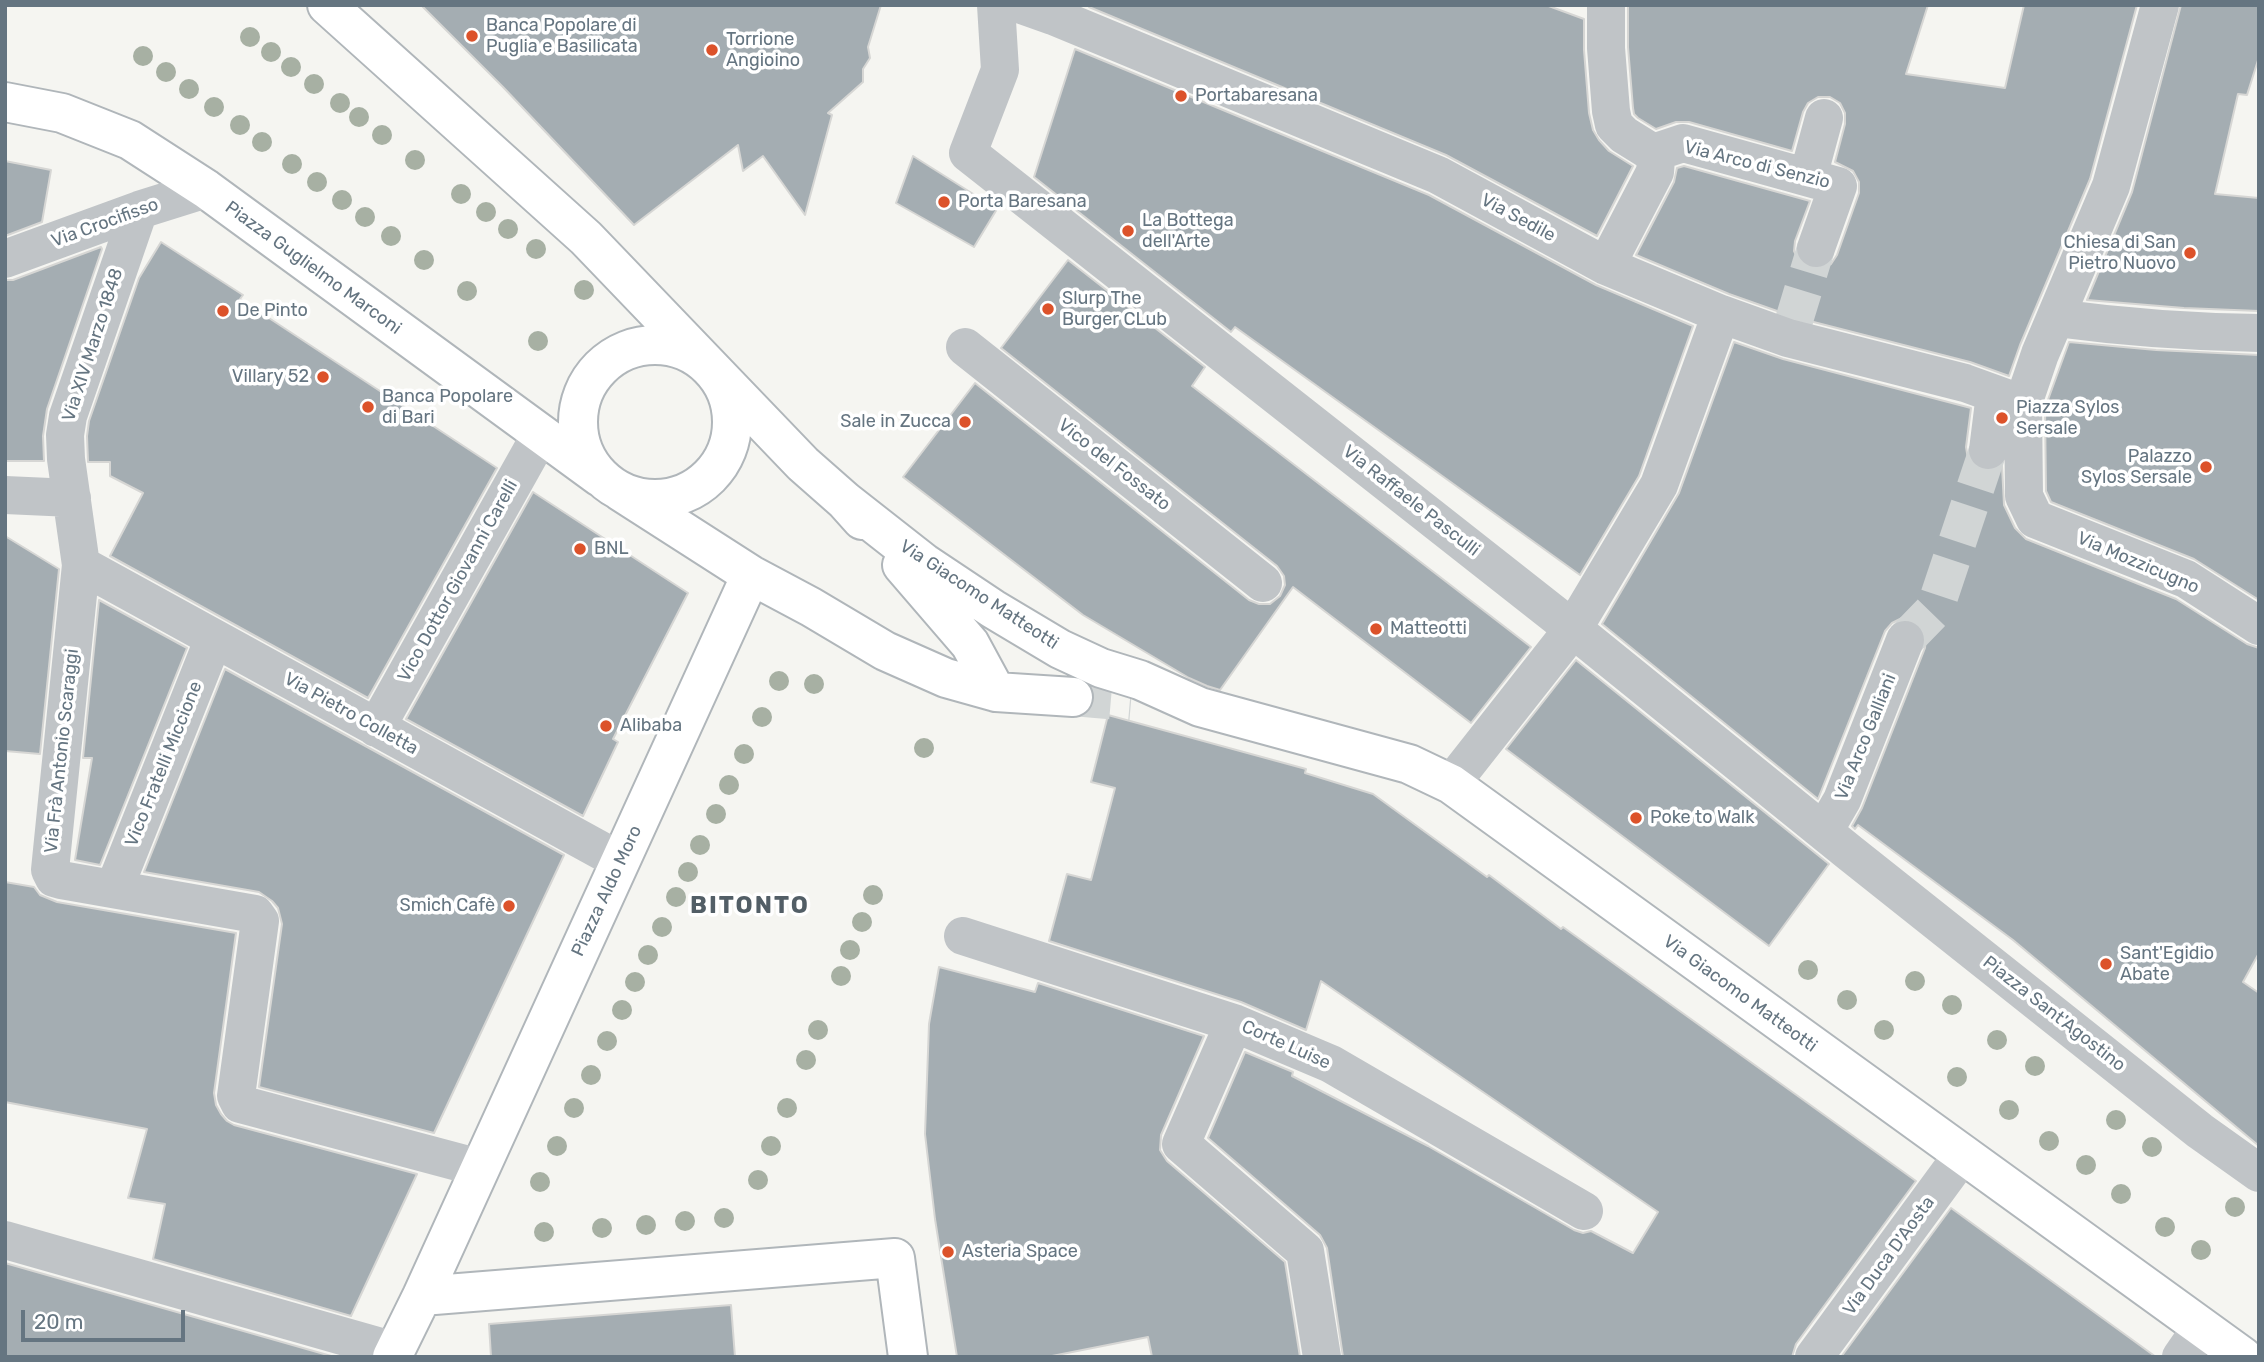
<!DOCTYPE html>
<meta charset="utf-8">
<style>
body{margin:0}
#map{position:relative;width:2264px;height:1362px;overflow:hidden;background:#f5f5f1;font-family:Rubik,sans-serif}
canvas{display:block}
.frame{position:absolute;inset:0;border:7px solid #657581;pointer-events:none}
.scale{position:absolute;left:21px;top:1310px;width:164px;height:32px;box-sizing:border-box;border:4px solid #657581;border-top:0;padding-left:9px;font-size:21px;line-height:24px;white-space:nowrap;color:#657581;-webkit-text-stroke:5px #fff;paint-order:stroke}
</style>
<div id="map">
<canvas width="2264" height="1362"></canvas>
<div class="frame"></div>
<div class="scale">20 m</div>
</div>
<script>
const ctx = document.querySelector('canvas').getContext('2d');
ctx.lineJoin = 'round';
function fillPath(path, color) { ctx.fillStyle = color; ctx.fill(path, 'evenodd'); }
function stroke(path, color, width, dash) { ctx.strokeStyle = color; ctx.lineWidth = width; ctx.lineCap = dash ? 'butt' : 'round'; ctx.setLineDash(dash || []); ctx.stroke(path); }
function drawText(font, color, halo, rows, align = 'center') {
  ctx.font = font + ' Rubik,sans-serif'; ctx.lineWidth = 7; ctx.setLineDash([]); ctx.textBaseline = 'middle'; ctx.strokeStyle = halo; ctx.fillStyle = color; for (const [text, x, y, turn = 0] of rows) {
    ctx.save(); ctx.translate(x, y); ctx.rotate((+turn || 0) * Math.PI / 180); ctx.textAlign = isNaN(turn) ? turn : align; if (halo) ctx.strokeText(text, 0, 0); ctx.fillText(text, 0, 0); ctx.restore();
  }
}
const building = new Path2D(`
 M421 5H881L868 47 870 58 863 69V82L828 113 832 115 805 215 763 156 743 171 738 145 634 225 503 87Z
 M1089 5H1546L1584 19V50L1589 113 1593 130 1599 140 1609 151 1633 166 1597 236 1446 155 1089 7Z
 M1628 5H1928L1906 74 2005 88 2024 5H2137L2090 179 2020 345 2009 376 1970 362 1794 317 1729 294 1636 255 1674 182 1677 168 1684 166 1810 201 1795 241 1794 251 1800 263 1809 269H1821L1831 264 1837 255 1859 193V182L1853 171 1835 162 1845 124V113L1840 103 1830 97H1818L1808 103 1803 112 1792 151 1689 122H1676L1656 129 1638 118 1634 114 1633 108 1628 47Z
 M2181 5H2259V57L2247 95 2238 94 2215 194 2259 198V311L2184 308 2087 300 2132 192Z
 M1075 49 1429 195 1596 285 1693 326 1639 476 1580 575 1235 327 1231 332 1034 177Z
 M913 156 997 209 974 247 896 203Z
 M5 161 51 170 42 222 5 236Z
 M161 242 243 295 240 299 497 468 368 698 110 556 143 493 110 476V462H88L87 436 89 421 139 278Z
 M101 247 102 249 47 409 43 436 44 461H5V280H13Z
 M1068 260 1205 367 1192 386 1531 647 1471 723 1293 587 1220 690 1207 686 1189 678 1083 615 903 477 975 383 1249 600 1259 604H1270L1280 596 1285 585 1284 576 1277 566 1001 348Z
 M1734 342 1783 359 1971 408 1966 447 1968 459 1975 468 1985 472 1996 470 2002 466 2004 505 2015 528 2026 539 2176 599 2247 644 2259 648V953L2243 982 2259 993V1146L2013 940 1858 825 1855 829 1852 826 1862 808 1925 648 1926 636 1922 626 1914 620 1902 618 1892 623 1885 631 1818 799 1602 624 1679 493Z
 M2069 342 2156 350 2259 355V600L2194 559 2051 502 2046 491 2045 408Z
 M533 492 688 593 613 739 618 742 583 816 406 719Z
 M5 536 59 569 40 754 5 751Z
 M99 600 187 648 100 865 75 860 92 758H83Z
 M1576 660 1829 864 1769 946 1506 749Z
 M225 669 564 855 434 1133 259 1087 282 924 278 908 272 901 259 892 144 872Z
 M1108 715 1306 769 1305 773 1373 794 1487 877 1489 875 1561 929 1563 927 1916 1181 1796 1344 1792 1357H1343L1327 1248 1320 1235 1208 1138 1245 1052 1293 1072 1292 1076 1428 1146 1574 1230 1583 1233 1591 1231 1633 1253 1658 1212 1321 981 1306 1030 1241 1002 1049 941 1067 874 1091 880 1115 788 1091 782Z
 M5 882 34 887 40 895 57 902 236 933 214 1093 216 1105 221 1114 227 1121 234 1125 417 1174 351 1316 153 1259 165 1204 128 1198 147 1129 5 1102Z
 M939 967 1035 992 1038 983 1204 1036 1161 1135 1160 1150 1167 1161 1285 1262 1300 1357H1152L1148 1337 1047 1357H957L935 1219 925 1134 929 1024Z
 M1951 1208 2156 1357H1841Z
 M5 1263 331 1356 5 1357Z
 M731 1305 735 1357H491L489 1324Z`);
fillPath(building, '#a4adb2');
stroke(building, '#d6d6d4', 2);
stroke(new Path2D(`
 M1792 327 1816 248
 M1905 640 1935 609 1988 450`), '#d1d5d5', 38, [38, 19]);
stroke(new Path2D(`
 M1073 697 1131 702`), '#d1d5d5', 38, [38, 19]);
const secondary = new Path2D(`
 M327 5 586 238 803 464 845 501 862 520
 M5 102 62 113 130 140 206 189 600 477
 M578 422a77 77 0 1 1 154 0a77 77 0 1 1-154 0Z
 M620 491 751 575 811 607 885 651 946 678 996 692 1073 697
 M845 501 924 563 993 609 1060 649 1101 668 1140 680 1200 707 1409 764 1451 784 2243 1357
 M902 565 970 644 996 692
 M422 1296 895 1258 908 1357
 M392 1357 422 1296 751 575`);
stroke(secondary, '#b0b6ba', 42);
stroke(new Path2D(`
 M996 5 1000 70 968 153 1573 629 1850 853 2200 1131 2259 1173
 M1022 5 1053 16 1438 175 1606 266 1721 314 1788 338 1965 383 2023 404
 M2160 5 2111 186 2040 354 2023 404 2024 496 2035 519 2186 579 2259 626
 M1653 153 1683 143 1838 186 1816 248
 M1808 177 1824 118
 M139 210 68 416 65 435 66 459 81 565 50 870 54 878 61 880 255 914 260 921 236 1096 240 1104 480 1168
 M5 259 139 210 206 189
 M1606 266 1655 172 1656 159 1653 153 1624 135 1614 125 1611 111 1606 48V5
 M2056 318C2123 327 2191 332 2259 333
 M965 347 1263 583
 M1988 450 1995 394
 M5 495 72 498
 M81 565 620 861
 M376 728 541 434
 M1451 784 1573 629 1659 485 1721 314
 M1824 831 1842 800 1905 640
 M114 889 214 638
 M963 936 1234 1023 1331 1064 1584 1211
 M1234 1023 1181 1144 1305 1251 1322 1357
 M5 1240 395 1351
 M1814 1357 1963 1154
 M2181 1357 2201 1328`), '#c0c4c7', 38);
stroke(secondary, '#fff', 38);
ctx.fillStyle = '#a7b0a3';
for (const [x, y] of [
 [250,37],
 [271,52],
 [143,56],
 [291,67],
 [166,72],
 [314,84],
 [189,89],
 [340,103],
 [214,107],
 [359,117],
 [240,125],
 [382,135],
 [262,142],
 [415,160],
 [292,164],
 [317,182],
 [461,194],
 [342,200],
 [486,212],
 [365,217],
 [508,229],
 [391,236],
 [536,249],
 [424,260],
 [584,290],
 [467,291],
 [538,341],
 [779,681],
 [814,684],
 [762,717],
 [924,748],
 [744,754],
 [729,785],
 [716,814],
 [700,845],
 [688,872],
 [873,895],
 [676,897],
 [862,922],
 [662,927],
 [850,950],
 [648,955],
 [1808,970],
 [841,976],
 [1915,981],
 [635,982],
 [1847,1000],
 [1952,1005],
 [622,1010],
 [818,1030],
 [1884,1030],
 [1997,1040],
 [607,1041],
 [806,1060],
 [2035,1066],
 [591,1075],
 [1957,1077],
 [574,1108],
 [787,1108],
 [2009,1110],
 [2116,1120],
 [2049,1141],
 [557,1146],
 [771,1146],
 [2152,1147],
 [2086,1165],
 [758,1180],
 [540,1182],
 [2121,1194],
 [2235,1207],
 [724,1218],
 [685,1221],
 [646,1225],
 [2165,1227],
 [602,1228],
 [544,1232],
 [2201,1250]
]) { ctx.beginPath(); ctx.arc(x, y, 10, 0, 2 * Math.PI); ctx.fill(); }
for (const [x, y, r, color] of [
 [472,36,7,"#dc522a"],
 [712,50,7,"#dc522a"],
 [1181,96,7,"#dc522a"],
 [944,202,7,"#dc522a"],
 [1128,231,7,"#dc522a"],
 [2190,253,7,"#dc522a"],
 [1048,309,7,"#dc522a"],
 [223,311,7,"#dc522a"],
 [323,377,7,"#dc522a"],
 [368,407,7,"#dc522a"],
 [2002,418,7,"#dc522a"],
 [965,422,7,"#dc522a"],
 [2206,467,7,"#dc522a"],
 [580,549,7,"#dc522a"],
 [1376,629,7,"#dc522a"],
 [606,726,7,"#dc522a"],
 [1636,818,7,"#dc522a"],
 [509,906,7,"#dc522a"],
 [2106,964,7,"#dc522a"],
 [948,1252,7,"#dc522a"]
]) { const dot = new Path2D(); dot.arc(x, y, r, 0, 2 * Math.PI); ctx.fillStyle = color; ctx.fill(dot); stroke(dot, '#fff', 2.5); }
drawText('18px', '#657581', '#fff', [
 ["Banca Popolare di",486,26],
 ["Puglia e Basilicata",486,47],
 ["Torrione",726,40],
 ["Angioino",726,61],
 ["Portabaresana",1195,96],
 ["Porta Baresana",958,202],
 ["La Bottega",1142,221],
 ["dell'Arte",1142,242],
 ["Chiesa di San",2176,243,"right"],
 ["Pietro Nuovo",2176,264,"right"],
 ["Slurp The",1062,299],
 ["Burger CLub",1062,320],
 ["De Pinto",237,311],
 ["Villary 52",309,377,"right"],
 ["Banca Popolare",382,397],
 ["di Bari",382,418],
 ["Piazza Sylos",2016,408],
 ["Sersale",2016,429],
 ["Sale in Zucca",951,422,"right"],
 ["Palazzo",2192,457,"right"],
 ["Sylos Sersale",2192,478,"right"],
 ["BNL",594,549],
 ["Matteotti",1390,629],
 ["Alibaba",620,726],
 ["Poke to Walk",1650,818],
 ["Smich Cafè",495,906,"right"],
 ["Sant'Egidio",2120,954],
 ["Abate",2120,975],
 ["Asteria Space",962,1252]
], 'left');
drawText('18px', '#657581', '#fff', [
 ["Via Arco di Senzio",1757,165,14],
 ["Via Sedile",1518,218,28],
 ["Via Crocifisso",105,223,-20],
 ["Piazza Guglielmo Marconi",313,268,36],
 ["Via XIV Marzo 1848",93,345,-72],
 ["Vico del Fossato",1114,465,38],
 ["Via Raffaele Pasculli",1411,501,38],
 ["Via Mozzicugno",2138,563,23],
 ["Vico Dottor Giovanni Carelli",458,581,-61],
 ["Via Giacomo Matteotti",979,595,33],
 ["Via Pietro Colletta",351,714,29],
 ["Via Arco Galliani",1866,737,-68],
 ["Via Frà Antonio Scaraggi",62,751,-84],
 ["Vico Fratelli Miccione",164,764,-68],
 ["Piazza Aldo Moro",607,891,-65],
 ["Via Giacomo Matteotti",1740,994,36],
 ["Piazza Sant'Agostino",2054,1014,38],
 ["Corte Luise",1286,1045,24],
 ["Via Duca D'Aosta",1889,1256,-54]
]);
ctx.letterSpacing = '2px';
drawText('bold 24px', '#525e66', '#fff', [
 ["BITONTO",750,906]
]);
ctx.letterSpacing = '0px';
</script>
